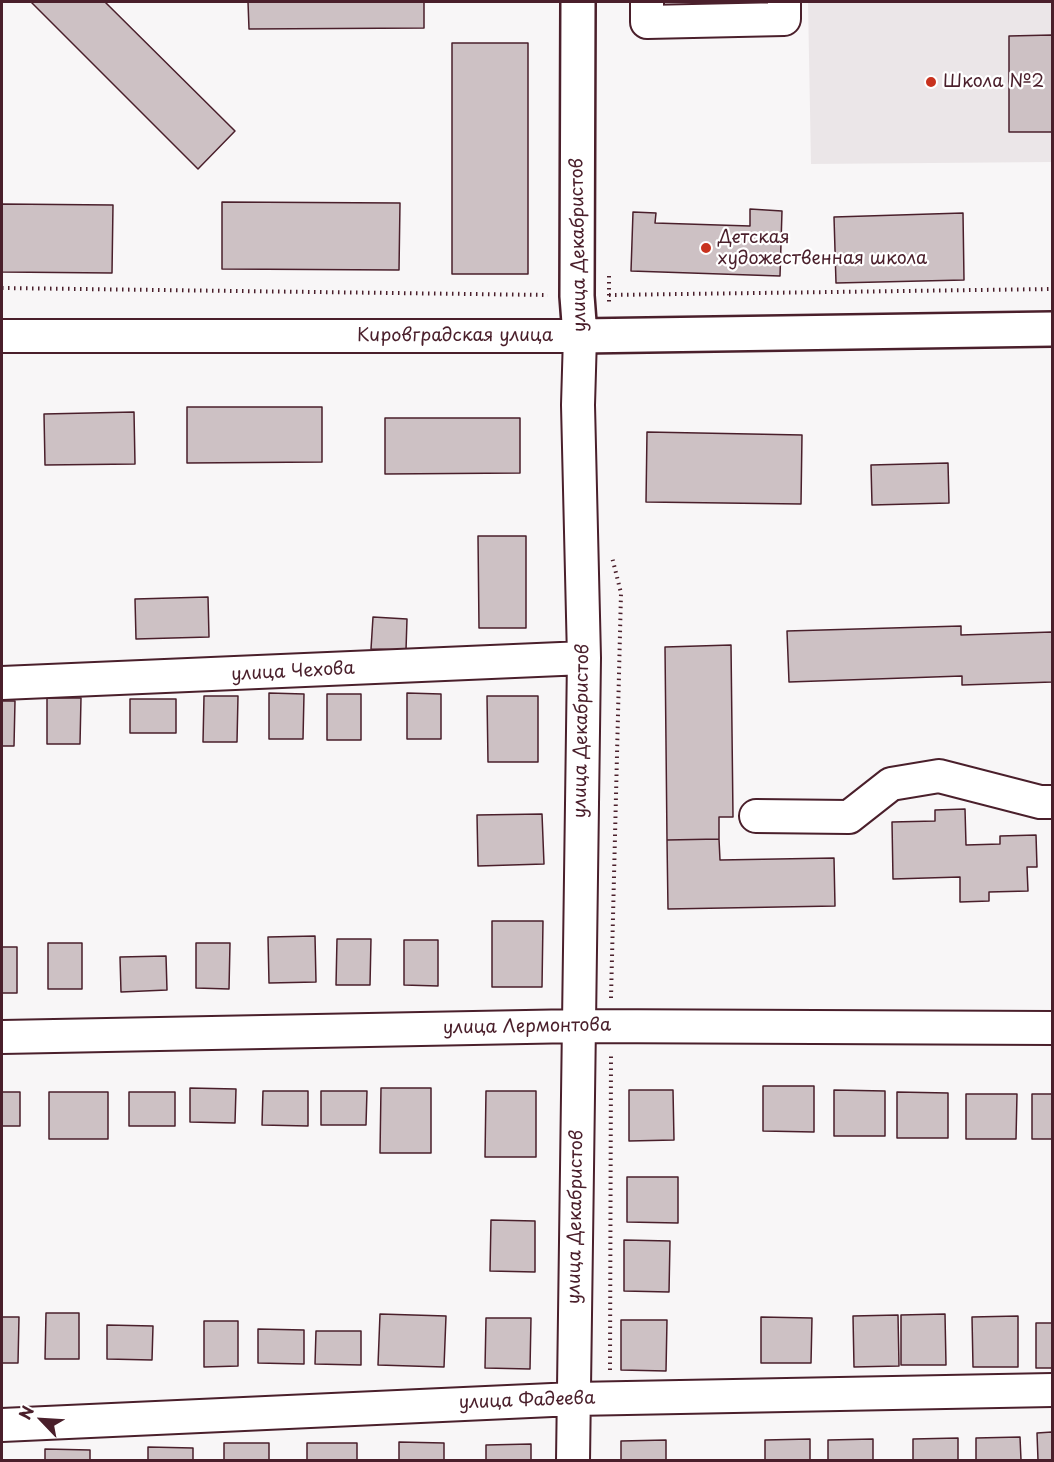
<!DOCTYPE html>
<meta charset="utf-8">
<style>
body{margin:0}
#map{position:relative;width:1054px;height:1462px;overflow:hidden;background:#f8f6f7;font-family:"Playpen Sans",sans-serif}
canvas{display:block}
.frame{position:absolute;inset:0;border:3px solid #4a1f2b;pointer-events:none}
.north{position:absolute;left:12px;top:1390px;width:60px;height:60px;-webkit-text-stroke:4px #fff;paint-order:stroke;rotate:295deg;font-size:16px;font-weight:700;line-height:24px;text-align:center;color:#4a1f2b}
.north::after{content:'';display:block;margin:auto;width:21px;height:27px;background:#4a1f2b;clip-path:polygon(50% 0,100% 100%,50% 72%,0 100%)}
</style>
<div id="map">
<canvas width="1054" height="1462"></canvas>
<div class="frame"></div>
<div class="north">N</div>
</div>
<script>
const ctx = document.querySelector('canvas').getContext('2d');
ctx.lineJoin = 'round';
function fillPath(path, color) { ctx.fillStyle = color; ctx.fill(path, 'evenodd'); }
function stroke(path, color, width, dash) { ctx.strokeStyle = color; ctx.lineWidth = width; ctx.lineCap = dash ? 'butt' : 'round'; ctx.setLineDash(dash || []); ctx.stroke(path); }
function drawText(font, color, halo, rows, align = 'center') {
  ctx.font = font + ' "Playpen Sans",sans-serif'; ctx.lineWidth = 4.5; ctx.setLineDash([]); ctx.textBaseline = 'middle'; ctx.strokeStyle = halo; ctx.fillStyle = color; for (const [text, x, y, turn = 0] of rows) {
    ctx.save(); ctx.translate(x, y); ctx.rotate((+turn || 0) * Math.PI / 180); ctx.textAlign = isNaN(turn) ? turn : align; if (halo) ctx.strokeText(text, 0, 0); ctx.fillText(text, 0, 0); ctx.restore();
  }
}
fillPath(new Path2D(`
 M808 2H1052V162L811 164Z`), '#ebe6e8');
const building = new Path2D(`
 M31 2H105L235 131 198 169Z
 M248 2H424V28L249 29Z
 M1052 35V132H1009V36Z
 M452 43H528V274H452Z
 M222 202 400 203 399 270 222 269Z
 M2 204 113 205 112 273 2 272Z
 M750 209 782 211 780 276 631 271 633 212 656 213 655 223 750 226Z
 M963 213 964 280 836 283 834 217Z
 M187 407H322V462L187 463Z
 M134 412 135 464 45 465 44 414Z
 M385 418H520V473L385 474Z
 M647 432 802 435 801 504 646 502Z
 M948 463 949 503 872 505 871 465Z
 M478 536H526V628H479Z
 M208 597 209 637 136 639 135 599Z
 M373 617 407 619 406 650 371 649Z
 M961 626V635L1052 632V682L962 685V676L789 682 787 631Z
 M731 645 733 817H719V839L667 840 665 647Z
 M269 693 304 694 303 739H269Z
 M407 693 441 694V739H407Z
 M327 694H361V740H327Z
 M204 696H238L237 742H203Z
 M487 696H538V762H488Z
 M47 698H81L80 744H47Z
 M130 699H176V733H130Z
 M2 701H15L14 746H2Z
 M965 809 966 845 1000 844V836L1036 835 1037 867H1027L1028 891 989 892V901L960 902V877L893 879 892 822 935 821V810Z
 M542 814 544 864 478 866 477 815Z
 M719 839 720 860 834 858 835 906 668 909 667 840Z
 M492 921H543L542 987H492Z
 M315 936 316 982 269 983 268 937Z
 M337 939H371L370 985H336Z
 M404 940H438V986L404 985Z
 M48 943H82V989H48Z
 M196 943H230L229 989 196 988Z
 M2 947H17V993H2Z
 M166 956 167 990 121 992 120 957Z
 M763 1086H814V1132L763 1131Z
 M190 1088 236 1089 235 1123 190 1122Z
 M381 1088H431V1153H380Z
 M629 1090H673L674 1140 629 1141Z
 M834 1090 885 1091V1136H834Z
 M263 1091H308V1126L262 1125Z
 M321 1091H367L366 1125H321Z
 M486 1091H536V1157H485Z
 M2 1092H20V1126H2Z
 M49 1092H108V1139H49Z
 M129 1092H175V1126H129Z
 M897 1092 948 1093V1138H897Z
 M966 1094H1017L1016 1139H966Z
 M1032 1094H1052V1139H1032Z
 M627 1177H678V1223L627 1222Z
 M491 1220 535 1221V1272L490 1271Z
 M624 1240 670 1241 669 1292 624 1291Z
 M46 1313H79V1359H45Z
 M380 1314 446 1316 444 1367 378 1365Z
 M945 1314 946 1365H901V1315Z
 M898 1315 899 1366 854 1367 853 1316Z
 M1018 1316V1367H973L972 1317Z
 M2 1317H19L18 1363H2Z
 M761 1317 812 1318 811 1363H761Z
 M486 1318H531L530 1369 485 1368Z
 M621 1320H667L666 1371 621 1370Z
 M204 1321H238V1366L204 1367Z
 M1036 1323H1052V1368H1036Z
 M107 1325 153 1326 152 1360 107 1359Z
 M258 1329 304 1330V1364L258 1363Z
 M316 1331H361V1365L315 1364Z
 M1052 1432V1460H1038L1037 1433Z
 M1020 1437 1021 1460H976V1438Z
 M958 1438V1460H913V1439Z
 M810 1439V1460H765V1440Z
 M873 1439V1460H828V1440Z
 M666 1440V1460H621V1441Z
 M399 1442 444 1443V1460H399Z
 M224 1443H269V1460H224Z
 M307 1443H357V1460H307Z
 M531 1444V1460H486V1445Z
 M148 1447 193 1448V1460H148Z
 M45 1449 90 1450V1460H45Z`);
fillPath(building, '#cdc1c4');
stroke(building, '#4a1f2b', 1.5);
const minor = new Path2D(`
 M647 2V22L784 19V2
 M2 336H580L578 405 584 658 573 1460
 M2 683 584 658
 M756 816 849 817 891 784 939 776 1040 802H1052
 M2 1037 578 1026 1052 1028
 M2 1425 574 1399 1052 1390`);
const major = new Path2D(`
 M578 2 577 296 580 336 1052 329`);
stroke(minor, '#4a1f2b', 36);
stroke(major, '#4a1f2b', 38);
stroke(new Path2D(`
 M609 276V302
 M2 288 548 295
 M609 295 1052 289
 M611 998 621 593 612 557
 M610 1370 611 1054`), '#4a1f2b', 4, [1.5, 4.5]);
stroke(minor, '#fff', 32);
stroke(major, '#fff', 33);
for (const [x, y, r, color] of [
 [931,82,6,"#c8321e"],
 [706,248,6,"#c8321e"]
]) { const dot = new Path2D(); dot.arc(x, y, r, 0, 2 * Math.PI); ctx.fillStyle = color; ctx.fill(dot); stroke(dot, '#fff', 2); }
drawText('18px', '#4a1f2b', '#fff', [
 ["Школа №2",943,82],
 ["Детская",718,238],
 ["художественная школа",718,259]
], 'left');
drawText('18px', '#4a1f2b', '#fff', [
 ["улица Декабристов",579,245,-91],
 ["Кировградская улица",455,336],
 ["улица Чехова",293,672,-3],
 ["улица Декабристов",582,731,-89],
 ["улица Лермонтова",527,1027,-1],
 ["улица Декабристов",576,1217,-89],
 ["улица Фадеева",527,1401,-2]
]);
</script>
